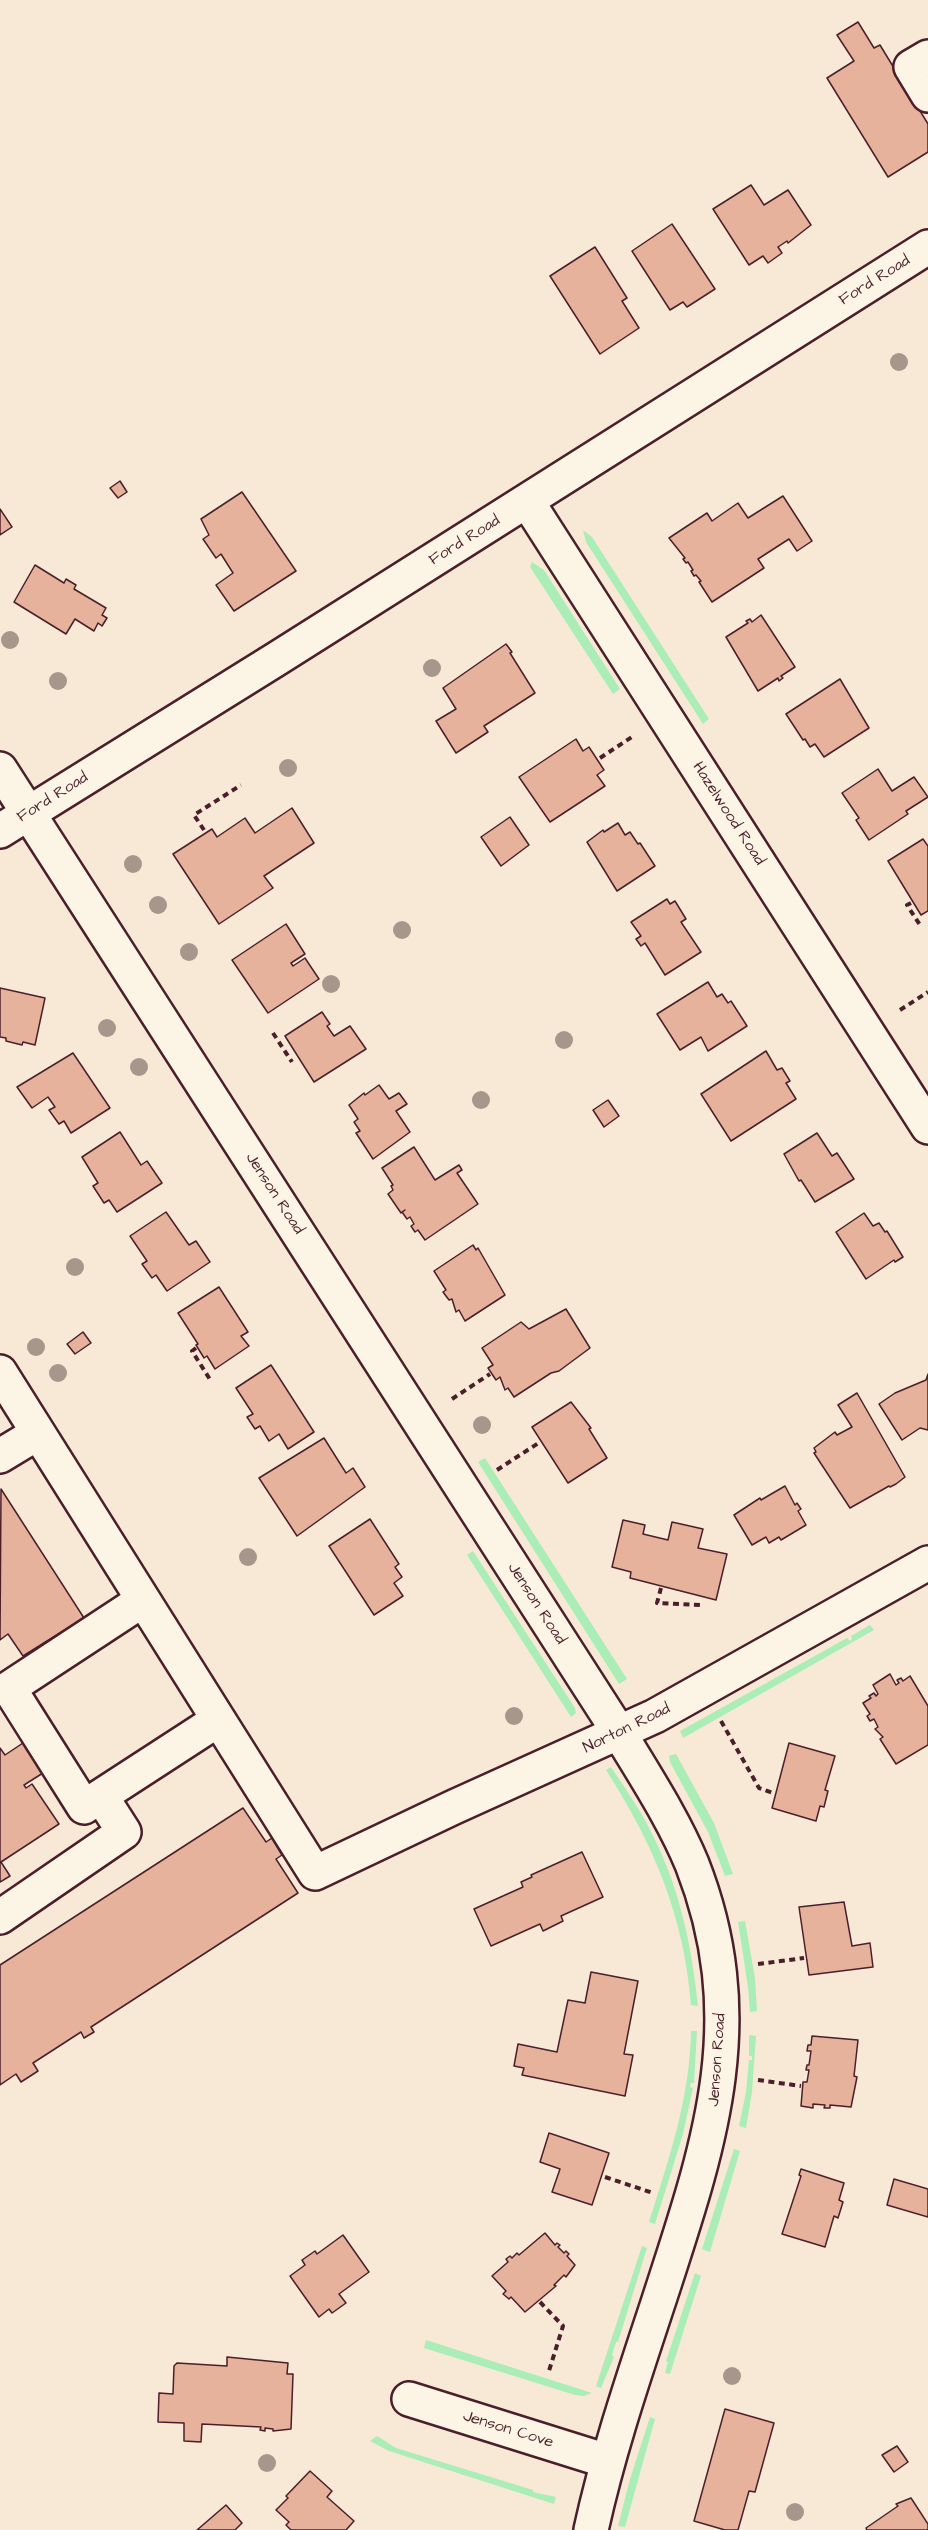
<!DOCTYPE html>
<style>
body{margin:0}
canvas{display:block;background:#f8e8d6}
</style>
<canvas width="928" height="2530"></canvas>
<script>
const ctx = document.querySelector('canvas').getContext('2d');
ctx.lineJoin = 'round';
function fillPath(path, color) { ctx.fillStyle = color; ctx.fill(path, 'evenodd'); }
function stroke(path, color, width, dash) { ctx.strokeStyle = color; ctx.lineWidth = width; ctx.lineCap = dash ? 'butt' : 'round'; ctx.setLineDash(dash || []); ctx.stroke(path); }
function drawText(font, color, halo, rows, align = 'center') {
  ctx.font = font + ' "Architects Daughter",sans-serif'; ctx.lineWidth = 5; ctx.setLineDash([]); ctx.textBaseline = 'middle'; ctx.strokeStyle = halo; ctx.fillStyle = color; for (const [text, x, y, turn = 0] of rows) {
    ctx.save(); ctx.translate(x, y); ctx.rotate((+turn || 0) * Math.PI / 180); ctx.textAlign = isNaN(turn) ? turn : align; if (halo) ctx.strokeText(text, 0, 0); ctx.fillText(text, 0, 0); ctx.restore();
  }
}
fillPath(new Path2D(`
 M583 530 592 537 709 719 703 724 586 542Z
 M532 562 544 570 620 689 613 694 530 567Z
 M485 1458 627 1679 619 1684 478 1462Z
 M473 1551 575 1708 576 1713 571 1717 467 1555Z
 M870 1625 874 1630 683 1738 680 1731 847 1638 850 1641 852 1639 851 1636Z
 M676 1754 714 1823 733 1874 725 1876 708 1832 670 1762 669 1756Z
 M611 1767C627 1791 644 1815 656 1842 681 1894 692 1949 698 2006L691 2005C684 1916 654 1845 606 1770Z
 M745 1921 755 1978 757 2011 750 2012 748 1987 738 1922Z
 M691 2031H697L694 2083H691L690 2087 693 2088 683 2134 655 2224 649 2222C669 2159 690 2097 691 2031Z
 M749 2035 756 2036 752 2092 746 2128 739 2126 746 2092 749 2060H752V2056H749Z
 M734 2149 740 2151 710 2252 702 2249Z
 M642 2246 647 2248 618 2342H616L612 2355 614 2357 601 2388 596 2386Z
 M695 2273 701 2276 670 2374 665 2373 668 2362 666 2361Z
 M426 2340 592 2393 584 2396 575 2395 424 2348Z
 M650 2417 655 2419 625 2527 618 2526 630 2479Z
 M377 2436 396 2448 533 2490V2492L556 2497 554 2504 389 2451 370 2441Z`), '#abedb7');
const building = new Path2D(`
 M858 22 874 48 880 45 928 124V152L888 177 827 78 854 61 837 35Z
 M751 185 764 205 788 190 811 225 788 243 787 241 778 247 782 253 768 263 763 256 749 265 713 209Z
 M672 224 715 289 687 307 683 302 670 310 632 251Z
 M595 247 627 298 622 301 639 328 600 354 550 276Z
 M120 481 127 492 118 498 110 488Z
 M242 492 296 571 234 611 216 585 233 573 221 554 216 558 203 539 209 535 201 519Z
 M783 496 812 541 797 551 789 539 758 559 764 568 712 602 699 582 701 581 696 575 694 576 691 571 693 570 688 562 686 563 683 559 685 558 669 538 707 513 712 521 738 503 748 518Z
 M0 509 12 527 0 535Z
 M35 565 64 583 66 579 76 585 74 589 106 608 102 615 107 618 102 626 98 623 94 631 75 619 66 634 14 602Z
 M761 615 795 667 781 676 783 678 779 681 778 678 758 691 726 637 748 623 746 621 750 619 752 622Z
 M506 644 512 652 510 653 535 693 484 726 488 732 456 753 436 721 456 709 443 688Z
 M840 679 869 728 824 757 815 744 810 747 805 739 803 740 786 714Z
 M576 739 583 751 589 747 604 770 597 775 605 786 550 822 519 777Z
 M878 769 892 791 914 777 928 797 906 811 908 814 869 840 856 820 859 818 842 793Z
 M292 808 314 843 264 876 273 888 219 924 173 854 212 829 217 837 245 818 255 833Z
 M510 817 529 845 501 866 481 837Z
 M618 823 625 835 630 832 638 844 640 843 655 866 617 891 587 842 603 830 604 832Z
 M923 839 928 846V911L921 915 888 861Z
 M667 899 670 904 675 901 686 919 681 922 701 952 665 975 645 943 641 946 636 939 641 936 631 922Z
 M286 924 305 954 291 963 293 966 305 958 319 979 268 1013 232 960Z
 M708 982 717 997 722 994 728 1003 731 1001 747 1026 708 1051 701 1037 680 1050 657 1014Z
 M0 988 45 998 35 1045 23 1042 22 1045 6 1041V1038L0 1037Z
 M322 1012 330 1024 327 1026 334 1036 350 1026 366 1049 314 1082 285 1036Z
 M766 1051 777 1070 782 1068 790 1081 786 1083 796 1099 731 1141 701 1094Z
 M73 1053 110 1108 71 1133 64 1121 59 1124 49 1110 55 1107 48 1097 32 1108 17 1087Z
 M379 1085 389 1099 399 1093 407 1104 396 1111 410 1132 373 1159 356 1133 360 1131 354 1122 358 1119 349 1105 364 1093 365 1095Z
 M608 1100 619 1116 604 1127 593 1110Z
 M120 1132 141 1165 147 1161 162 1183 117 1212 109 1200 104 1203 93 1186 98 1183 82 1157Z
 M817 1133 832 1156 837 1153 854 1179 815 1202 801 1180 799 1181 784 1154Z
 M414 1147 435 1180 459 1165 462 1170 457 1173 478 1204 425 1240 418 1230 415 1232 411 1226 414 1224 410 1217 407 1219 402 1212 405 1210 401 1213 388 1194 393 1190 391 1186 393 1185 382 1168Z
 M166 1212 189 1245 196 1241 210 1262 167 1291 156 1275 152 1278 142 1264 147 1261 130 1236Z
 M864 1213 873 1226 879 1223 885 1232 887 1231 903 1257 895 1262 894 1260 866 1279 836 1232Z
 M473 1245 476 1250 478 1248 505 1295 465 1321 459 1310 456 1312 452 1299 449 1300 443 1292 446 1290 434 1271Z
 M219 1287 248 1332 241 1336 249 1346 215 1369 207 1356 204 1358 196 1345 198 1344 178 1313Z
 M566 1309 590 1348 559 1371 551 1373 514 1397 508 1388 505 1390 500 1377 496 1380 488 1368 493 1365 482 1348 521 1322 529 1329Z
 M83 1332 91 1343 75 1354 67 1344Z
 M271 1365 314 1432 288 1449 279 1434 269 1441 260 1426 255 1429 247 1417 253 1414 236 1388Z
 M928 1374V1430L920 1428 902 1440 879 1404 895 1393 926 1380Z
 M857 1393 905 1477 896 1484 890 1487 889 1486 850 1508 814 1453 816 1452 814 1448 835 1432 837 1435 852 1427 838 1405Z
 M571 1402 591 1428 589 1429 607 1458 568 1483 532 1427Z
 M324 1438 346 1473 353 1468 365 1487 297 1536 259 1478Z
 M785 1486 795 1505 797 1503 801 1509 798 1511 806 1525 781 1540 779 1537 769 1543 766 1537 752 1545 734 1515 760 1498 761 1500Z
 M1 1489 84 1618 23 1656 8 1634 0 1640Z
 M370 1519 399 1564 395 1567 402 1577 394 1583 403 1596 374 1615 329 1546Z
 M623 1520 645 1525 643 1534 668 1540 672 1522 703 1529 698 1548 727 1554 716 1600 630 1578 631 1572 612 1567Z
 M890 1674 896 1685 899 1683 897 1680 901 1678 903 1681 910 1676 928 1706V1745L896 1764 880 1739 883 1737 875 1729 878 1727 874 1719 870 1721 867 1716 870 1714 863 1703 871 1698 869 1696 874 1693 876 1696 878 1694 873 1685Z
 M23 1743 43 1773 24 1785 26 1788 32 1784 59 1824 1 1862 10 1876 0 1882V1748L5 1755Z
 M789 1743 835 1756 825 1790 828 1791 824 1807 820 1806 816 1821 772 1808Z
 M243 1808 266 1842 272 1838 282 1855 276 1859 298 1893 91 2027 94 2032 84 2038 81 2032 33 2063 38 2071 21 2082 16 2074 0 2085V1965Z
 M582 1852 603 1897 561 1916 563 1921 543 1931 540 1924 491 1946 474 1909 523 1887 521 1882 532 1877 531 1875Z
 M844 1902 852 1946 870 1943 873 1967 809 1975 799 1907Z
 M591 1972 638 1981 624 2054 633 2055 625 2096 522 2075 524 2068 514 2066 518 2044 557 2052 568 2000 585 2003Z
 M812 2036 858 2040 854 2076 857 2077 851 2107 830 2105V2108H824L825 2105 813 2104V2108L801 2106 803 2082H807L809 2070H806L807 2065H809L811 2051H807L808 2045H811Z
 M549 2133 609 2153 592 2205 552 2192 560 2169 540 2162Z
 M801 2169 844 2183 839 2200 843 2202 838 2218 834 2216 825 2247 782 2234 801 2176 799 2175Z
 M894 2179 928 2189V2217L887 2205Z
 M545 2233 555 2245 557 2243 560 2245 558 2247 564 2253 566 2251 569 2254 567 2256 575 2265 566 2277 564 2275 554 2285 556 2286 525 2312 511 2297 509 2299 503 2294 506 2291 492 2276 508 2262 506 2259 510 2256 512 2258 517 2253 519 2255Z
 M343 2235 369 2272 339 2294 346 2303 332 2313 329 2309 319 2317 290 2276 305 2265 302 2260 315 2251 317 2254Z
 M227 2357 288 2363 287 2374H293L291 2429 273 2431V2429L265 2428V2431L260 2430 261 2427 202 2424 201 2442 184 2441V2423L158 2422 159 2393 173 2394 174 2366 177 2363 227 2366Z
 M725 2409 774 2423 755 2492 749 2491 738 2530H725L694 2521Z
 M897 2446 908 2462 894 2472 882 2455Z
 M310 2471 332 2491 327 2497 354 2521 346 2530H291L286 2525 289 2522 276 2510 288 2498 286 2496Z
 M911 2498 928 2524V2530H867L866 2528 898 2506 896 2504Z
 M226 2505 242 2523 235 2530H197Z`);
fillPath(building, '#e7b29b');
stroke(building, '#4a1f2b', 1.5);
const minor = new Path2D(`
 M928 57 911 67 928 95
 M527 501 928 1127
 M0 769 620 1734C645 1776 673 1818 692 1864 754 2022 708 2149 659 2300 634 2376 608 2452 591 2530
 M0 831 278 658 928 247
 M0 1372 315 1873 454 1807 655 1716 928 1563
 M0 1456 38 1433
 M143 1600 9 1688 84 1807 218 1720
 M0 1917 124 1832 101 1796
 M409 2399 607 2461`);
stroke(minor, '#4a1f2b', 38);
stroke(new Path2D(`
 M600 758 635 735
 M204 830 194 815 241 785
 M911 903 907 905 920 925
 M900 1010 928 992
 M273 1033 292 1062
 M196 1348 192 1351 211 1381
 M452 1399 490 1374
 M497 1470 540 1442
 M661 1588 657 1603 701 1605
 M721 1721 759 1788 773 1793
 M758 1964 804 1958
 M758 2080 801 2086
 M605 2177 653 2193
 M540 2302 563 2326 548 2374`), '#4a1f2b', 4, [6, 4.5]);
stroke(minor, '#fcf5e5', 33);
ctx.fillStyle = '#a6968b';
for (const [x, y] of [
 [899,362],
 [10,640],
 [432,668],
 [58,681],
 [288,768],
 [133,864],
 [158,905],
 [402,930],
 [189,952],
 [331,984],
 [107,1028],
 [564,1040],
 [139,1067],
 [481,1100],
 [75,1267],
 [36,1347],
 [58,1373],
 [482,1425],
 [248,1557],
 [514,1716],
 [732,2376],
 [267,2463],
 [795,2512]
]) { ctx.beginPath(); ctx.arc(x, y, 9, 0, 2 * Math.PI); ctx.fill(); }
drawText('16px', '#4a1f2b', '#fcf5e5', [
 ["Ford Road",875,281,-32],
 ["Ford Road",465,541,-32],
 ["Ford Road",53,798,-32],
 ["Hazelwood Road",728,814,57],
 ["Jenson Road",274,1194,57],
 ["Jenson Road",536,1604,57],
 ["Norton Road",627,1729,-26],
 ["Jenson Road",718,2060,-86],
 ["Jenson Cove",508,2430,17]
]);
</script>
